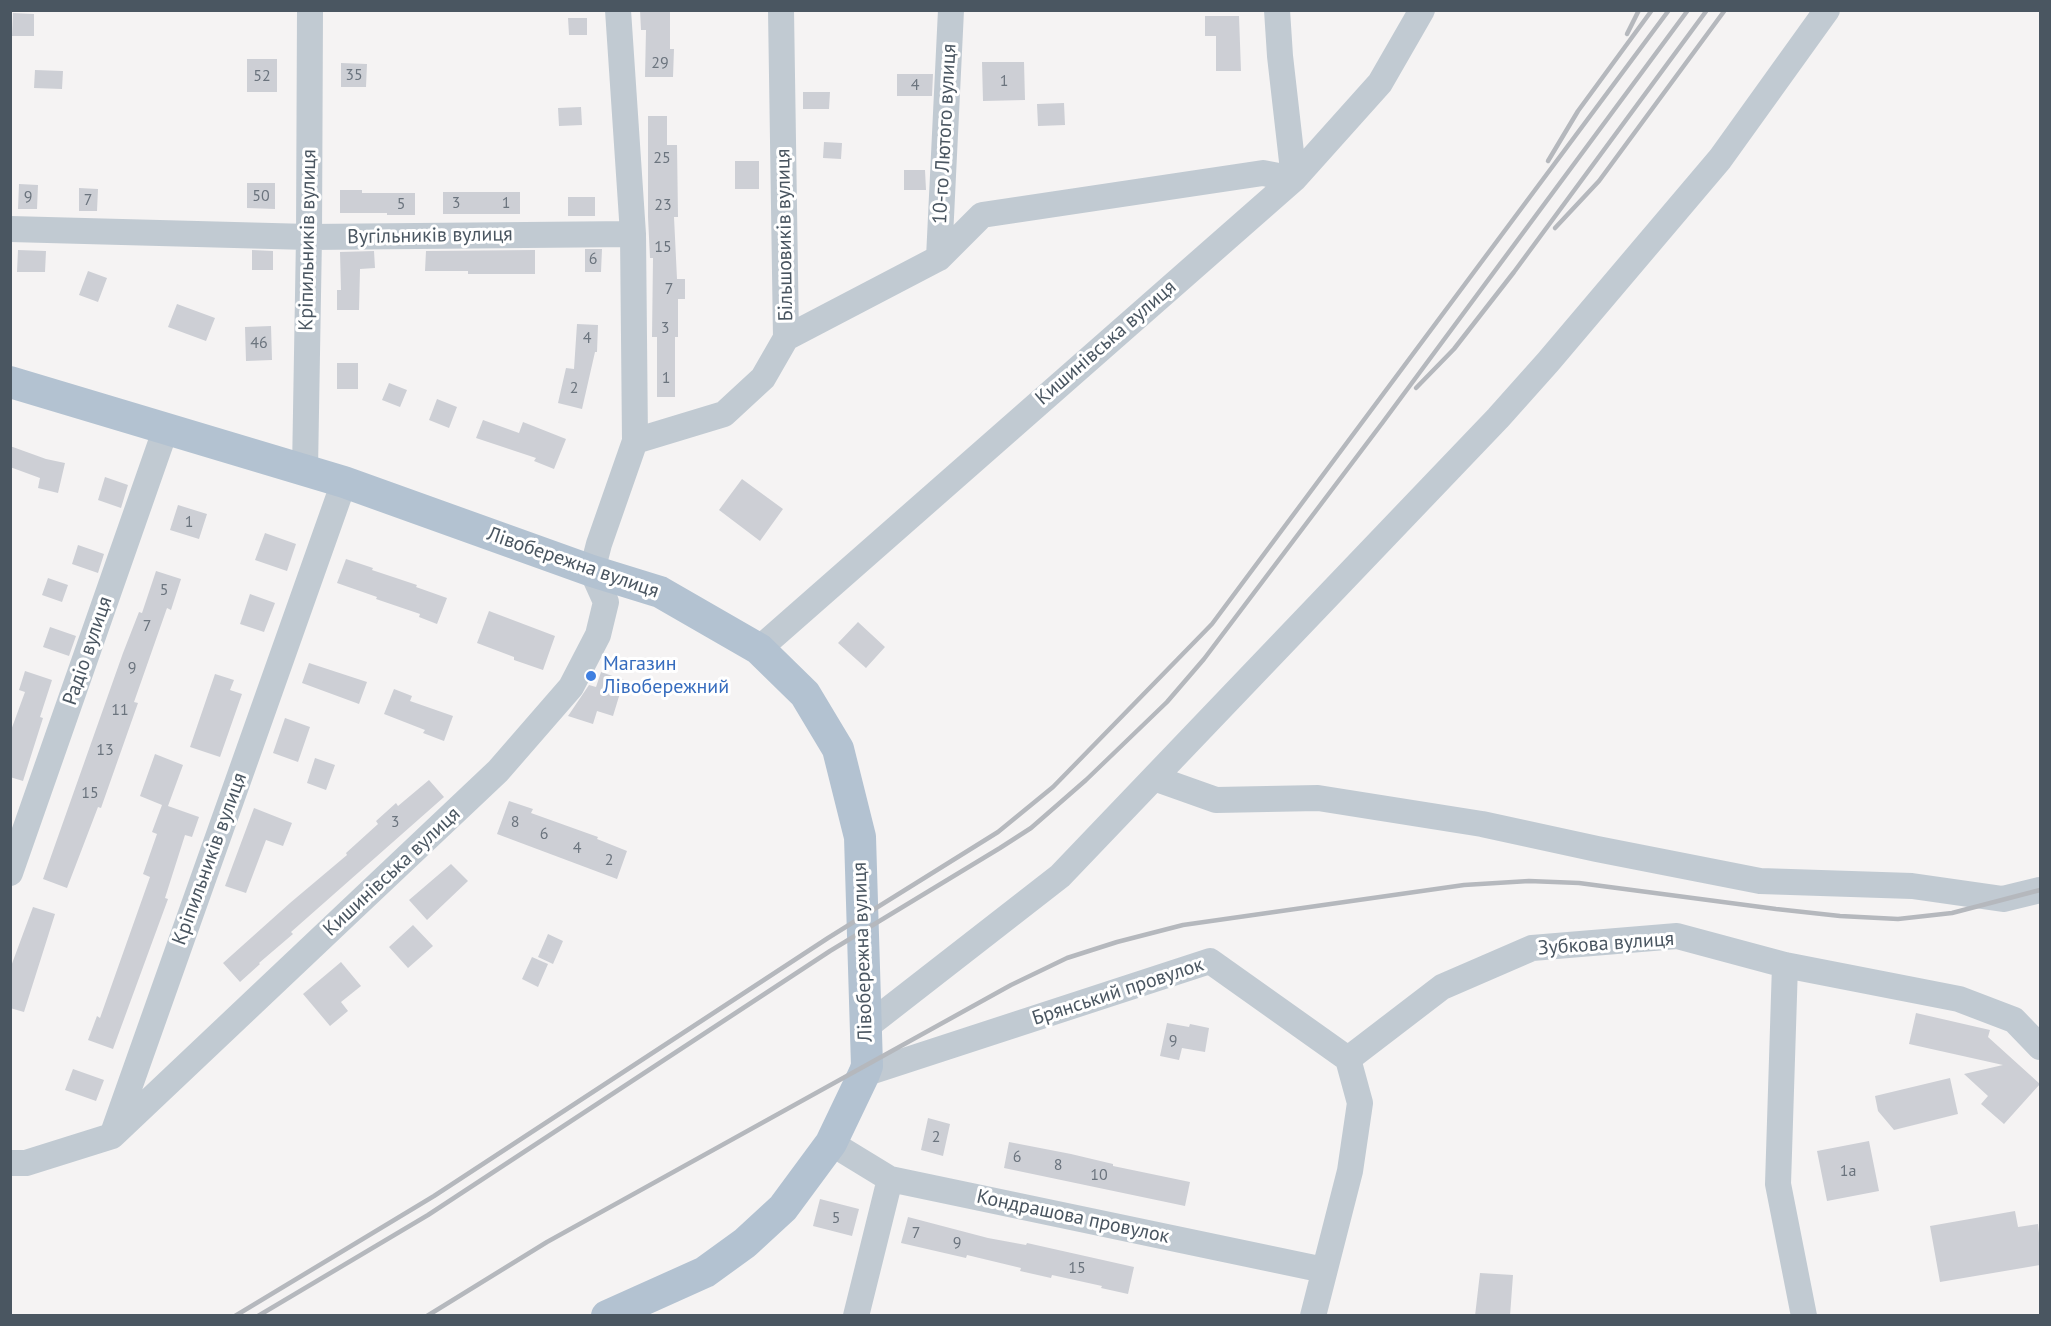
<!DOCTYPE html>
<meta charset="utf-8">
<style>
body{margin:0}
#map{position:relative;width:2051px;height:1326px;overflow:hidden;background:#f5f3f3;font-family:"PT Sans",sans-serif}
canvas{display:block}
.frame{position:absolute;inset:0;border:12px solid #4a5661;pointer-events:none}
</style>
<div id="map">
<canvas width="2051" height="1326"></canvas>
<div class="frame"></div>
</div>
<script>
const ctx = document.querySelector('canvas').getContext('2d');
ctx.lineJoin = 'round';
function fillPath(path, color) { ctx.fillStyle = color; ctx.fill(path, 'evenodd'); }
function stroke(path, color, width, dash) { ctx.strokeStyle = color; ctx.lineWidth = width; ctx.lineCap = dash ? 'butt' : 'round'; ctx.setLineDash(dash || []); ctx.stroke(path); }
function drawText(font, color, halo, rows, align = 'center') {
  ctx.font = font + ' "PT Sans",sans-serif'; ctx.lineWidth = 6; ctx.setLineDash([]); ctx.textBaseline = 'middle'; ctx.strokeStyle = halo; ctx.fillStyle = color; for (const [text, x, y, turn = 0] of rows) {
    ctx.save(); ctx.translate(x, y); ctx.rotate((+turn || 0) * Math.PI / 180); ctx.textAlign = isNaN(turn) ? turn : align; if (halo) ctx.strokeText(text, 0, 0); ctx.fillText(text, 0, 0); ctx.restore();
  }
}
fillPath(new Path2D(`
 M640 10H670V49H674L673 77H645L646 30H641Z
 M13 13 34 14V36H12Z
 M1205 16H1239L1241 71H1216V36H1205Z
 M568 18H587V35H569Z
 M247 59H277V92H247Z
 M982 62H1024L1025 100 983 101Z
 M341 63 367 64 366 87H341Z
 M35 70 63 71 62 89 34 88Z
 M897 74H933L932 96H897Z
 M803 92H830L829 109H803Z
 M1064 103 1065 125 1038 126 1037 104Z
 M581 107 582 125 559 126 558 108Z
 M648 116H667V145H677L678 217H674L677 279H685V299H678V337H675V397H657V337H652L653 258H650L648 217Z
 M824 142 842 143 841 159 823 158Z
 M735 161H759V189H735Z
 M904 170H925L926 190H904Z
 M247 183H275V209L247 208Z
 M19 184 38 185 37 209H18Z
 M79 188 98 189 97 211H79Z
 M340 190H362V193H415V215H387V213H340Z
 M443 192H520V214H443Z
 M568 197H595V216H568Z
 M585 249H602L601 272H585Z
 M18 250 46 251 45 272H17Z
 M252 250 273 251V270H252Z
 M535 250V274H468V271H425L426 251Z
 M374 251 375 268 360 269 359 310H337V290H341L340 252Z
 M88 271 107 278 98 302 79 295Z
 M177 304 215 318 206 341 168 327Z
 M577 324 598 325 597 352H595L582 409 558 403 566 368 574 369Z
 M271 326 272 360 246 361 245 327Z
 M337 363H358V389H337Z
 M389 383 407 390 400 407 382 400Z
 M437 399 457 407 449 428 429 420Z
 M483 420 519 433 523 422 566 439 554 469 534 461 536 458 476 438Z
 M10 446 46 459 65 463 58 493 38 488 40 478 10 467Z
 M105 477 128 485 121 508 98 500Z
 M742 479 783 509 760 541 719 510Z
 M178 505 207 514 199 539 170 530Z
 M265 533 296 544 287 571 255 560Z
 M78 545 104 554 98 573 72 564Z
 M346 559 373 568 372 570 417 585 416 587 447 598 437 624 419 617 420 614 376 599 377 597 337 583Z
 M156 571 181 579 171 610 167 608 134 702 138 703 101 808 98 807 67 888 43 879 123 653 139 612 142 613Z
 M48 578 68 585 62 602 42 595Z
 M250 594 275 603 264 632 240 624Z
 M489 611 555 636 543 670 514 660V657L477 643Z
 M858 622 885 647 866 668 838 643Z
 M50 627 76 636 69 656 43 647Z
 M309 663 367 682 359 704 302 683Z
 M25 671 52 680 40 717 43 718 23 781 10 777V733L25 692 19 690Z
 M601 672 624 680 613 716 597 711 593 724 568 716 589 685 596 687Z
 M215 674 234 680 230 690 242 694 220 757 190 747Z
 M394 689 412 696 410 701 453 716 444 741 423 733 425 730 384 714Z
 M285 718 310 727 298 762 273 753Z
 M155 754 183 765 168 806 199 817 192 837 185 835 165 898 168 899 113 1049 88 1040 97 1016 100 1018 150 877 143 874 157 834 152 832 162 805 140 796Z
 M315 758 335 765 326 790 307 783Z
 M429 780 444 797 291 932 293 934 259 963 260 964 240 982 223 963 290 903 347 855 346 853 378 824 376 821 396 803 398 806Z
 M509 801 533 809 531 813 598 837 597 839 627 851 617 879 497 834Z
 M254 808 292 823 283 846 266 840 246 893 225 886Z
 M451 864 468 881 427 920 409 900Z
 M33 907 55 914 24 1012 10 1008V969Z
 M413 925 433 946 408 968 389 947Z
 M548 934 563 941 553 964 538 957Z
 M532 957 548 964 538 987 522 979Z
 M341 962 361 986 341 1002 348 1011 330 1026 303 994Z
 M1916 1013 1990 1030 1988 1037 2040 1084 2004 1124 1981 1104 1988 1096 1964 1074 2003 1065 1909 1044Z
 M1167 1023 1189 1027 1190 1024 1209 1028 1205 1052 1182 1048 1179 1060 1160 1056Z
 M73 1069 104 1080 96 1101 65 1090Z
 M1950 1078 1958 1114 1894 1130 1878 1111 1875 1096Z
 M928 1118 950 1124 943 1156 921 1150Z
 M1869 1141 1879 1191 1827 1201 1817 1151Z
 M1009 1142 1071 1154 1113 1164V1166L1190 1182 1185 1206 1004 1168Z
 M820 1199 859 1209 852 1236 813 1226Z
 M2015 1211 2018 1227 2038 1224 2040 1242V1265L1940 1282 1930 1226Z
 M908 1217 988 1238 1026 1245 1027 1243 1134 1267 1128 1294 1101 1288 1102 1286 1052 1275 1051 1278 1020 1271 1021 1268 967 1255 966 1258 901 1243Z
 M1480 1273 1513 1275 1510 1316H1475Z`), '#cdcfd5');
stroke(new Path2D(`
 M10 229 309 237 633 234
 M939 258 951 10
 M786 338 939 258 982 215 1263 173 1294 179 1280 56 1277 10
 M635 441 724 414 763 378 786 338 781 10
 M305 470 309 237 310 10
 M759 649 1294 179 1380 83 1422 10
 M1154 778 1216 800 1318 798 1482 824 1597 849 1760 881 1912 886 2003 899 2040 890
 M10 873 166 428
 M1785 965 1778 1184 1804 1316
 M866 1027 1060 876 1498 418 1548 362 1720 159 1827 10
 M1348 1059 1442 987 1532 948 1677 936 1785 965 1959 999 2014 1020 2040 1047
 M864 1074 1210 961 1348 1059 1360 1103 1350 1171 1313 1316
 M112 1136 498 771 571 687 598 635 606 602 592 571 599 544 635 441 633 234 618 10
 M831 1143 890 1179 1324 1270
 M10 1163H26L112 1136 344 482
 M856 1316 890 1179`), '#c1cad2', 26);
stroke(new Path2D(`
 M10 382 344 482 592 571 660 592 759 649 805 694 838 749 860 837 867 1066 864 1074 831 1143 783 1208 745 1243 705 1272 607 1316`), '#b3c2d1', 32);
stroke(new Path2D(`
 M1627 34 1639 10
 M1548 161 1578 111 1652 10
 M1555 228 1599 181 1725 10
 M1416 388 1454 349 1514 272 1707 10
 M235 1316 434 1196 828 938 998 832 1053 787 1212 624 1669 10
 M258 1316 428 1215 830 951 1000 848 1031 828 1086 780 1167 702 1204 659 1383 422 1688 10
 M427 1316 547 1242 1011 985 1067 958 1117 942 1183 925 1464 885 1529 881 1579 883 1776 909 1840 916 1898 919 1952 913 2040 890`), '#b5b8bd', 4.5);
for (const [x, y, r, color] of [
 [591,676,6,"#3f7fe0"]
]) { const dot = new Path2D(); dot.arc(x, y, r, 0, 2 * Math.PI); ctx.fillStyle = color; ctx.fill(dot); stroke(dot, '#fff', 2); }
drawText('16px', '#6b747e', null, [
 ["29",660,63],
 ["35",354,75],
 ["52",262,76],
 ["1",1004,81],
 ["4",915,85],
 ["25",662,158],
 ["50",261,196],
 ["9",28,197],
 ["7",88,200],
 ["3",456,203],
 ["1",506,203],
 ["5",401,204],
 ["23",663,205],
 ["15",663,247],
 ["6",593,259],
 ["7",669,289],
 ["3",665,328],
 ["4",587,338],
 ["46",259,343],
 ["1",666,378],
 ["2",574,388],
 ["1",189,522],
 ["5",164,590],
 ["7",147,626],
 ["9",132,668],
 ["11",120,710],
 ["13",105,750],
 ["15",90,793],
 ["3",395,822],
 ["8",515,822],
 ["6",544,834],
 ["4",577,848],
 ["2",609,860],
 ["9",1173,1041],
 ["2",936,1137],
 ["6",1017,1157],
 ["8",1058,1165],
 ["1а",1848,1171],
 ["10",1099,1175],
 ["5",836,1218],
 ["7",916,1233],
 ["9",957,1243],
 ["15",1077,1268]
]);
drawText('20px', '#4a5661', '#fff', [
 ["10-го Лютого вулиця",945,134,-87],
 ["Більшовиків вулиця",785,235,-91],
 ["Вугільників вулиця",430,236,-1],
 ["Кріпильників вулиця",308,240,-89],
 ["Кишинівська вулиця",1106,343,-41],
 ["Лівобережна вулиця",573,563,19],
 ["Радіо вулиця",88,651,-71],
 ["Кріпильників вулиця",210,859,-70],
 ["Кишинівська вулиця",392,872,-43],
 ["Зубкова вулиця",1606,944,-4],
 ["Лівобережна вулиця",863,952,-92],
 ["Брянський провулок",1118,992,-18],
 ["Кондрашова провулок",1073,1217,12]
]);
drawText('20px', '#366cbe', '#fff', [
 ["Магазин",603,664],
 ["Лівобережний",603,687]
], 'left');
</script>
